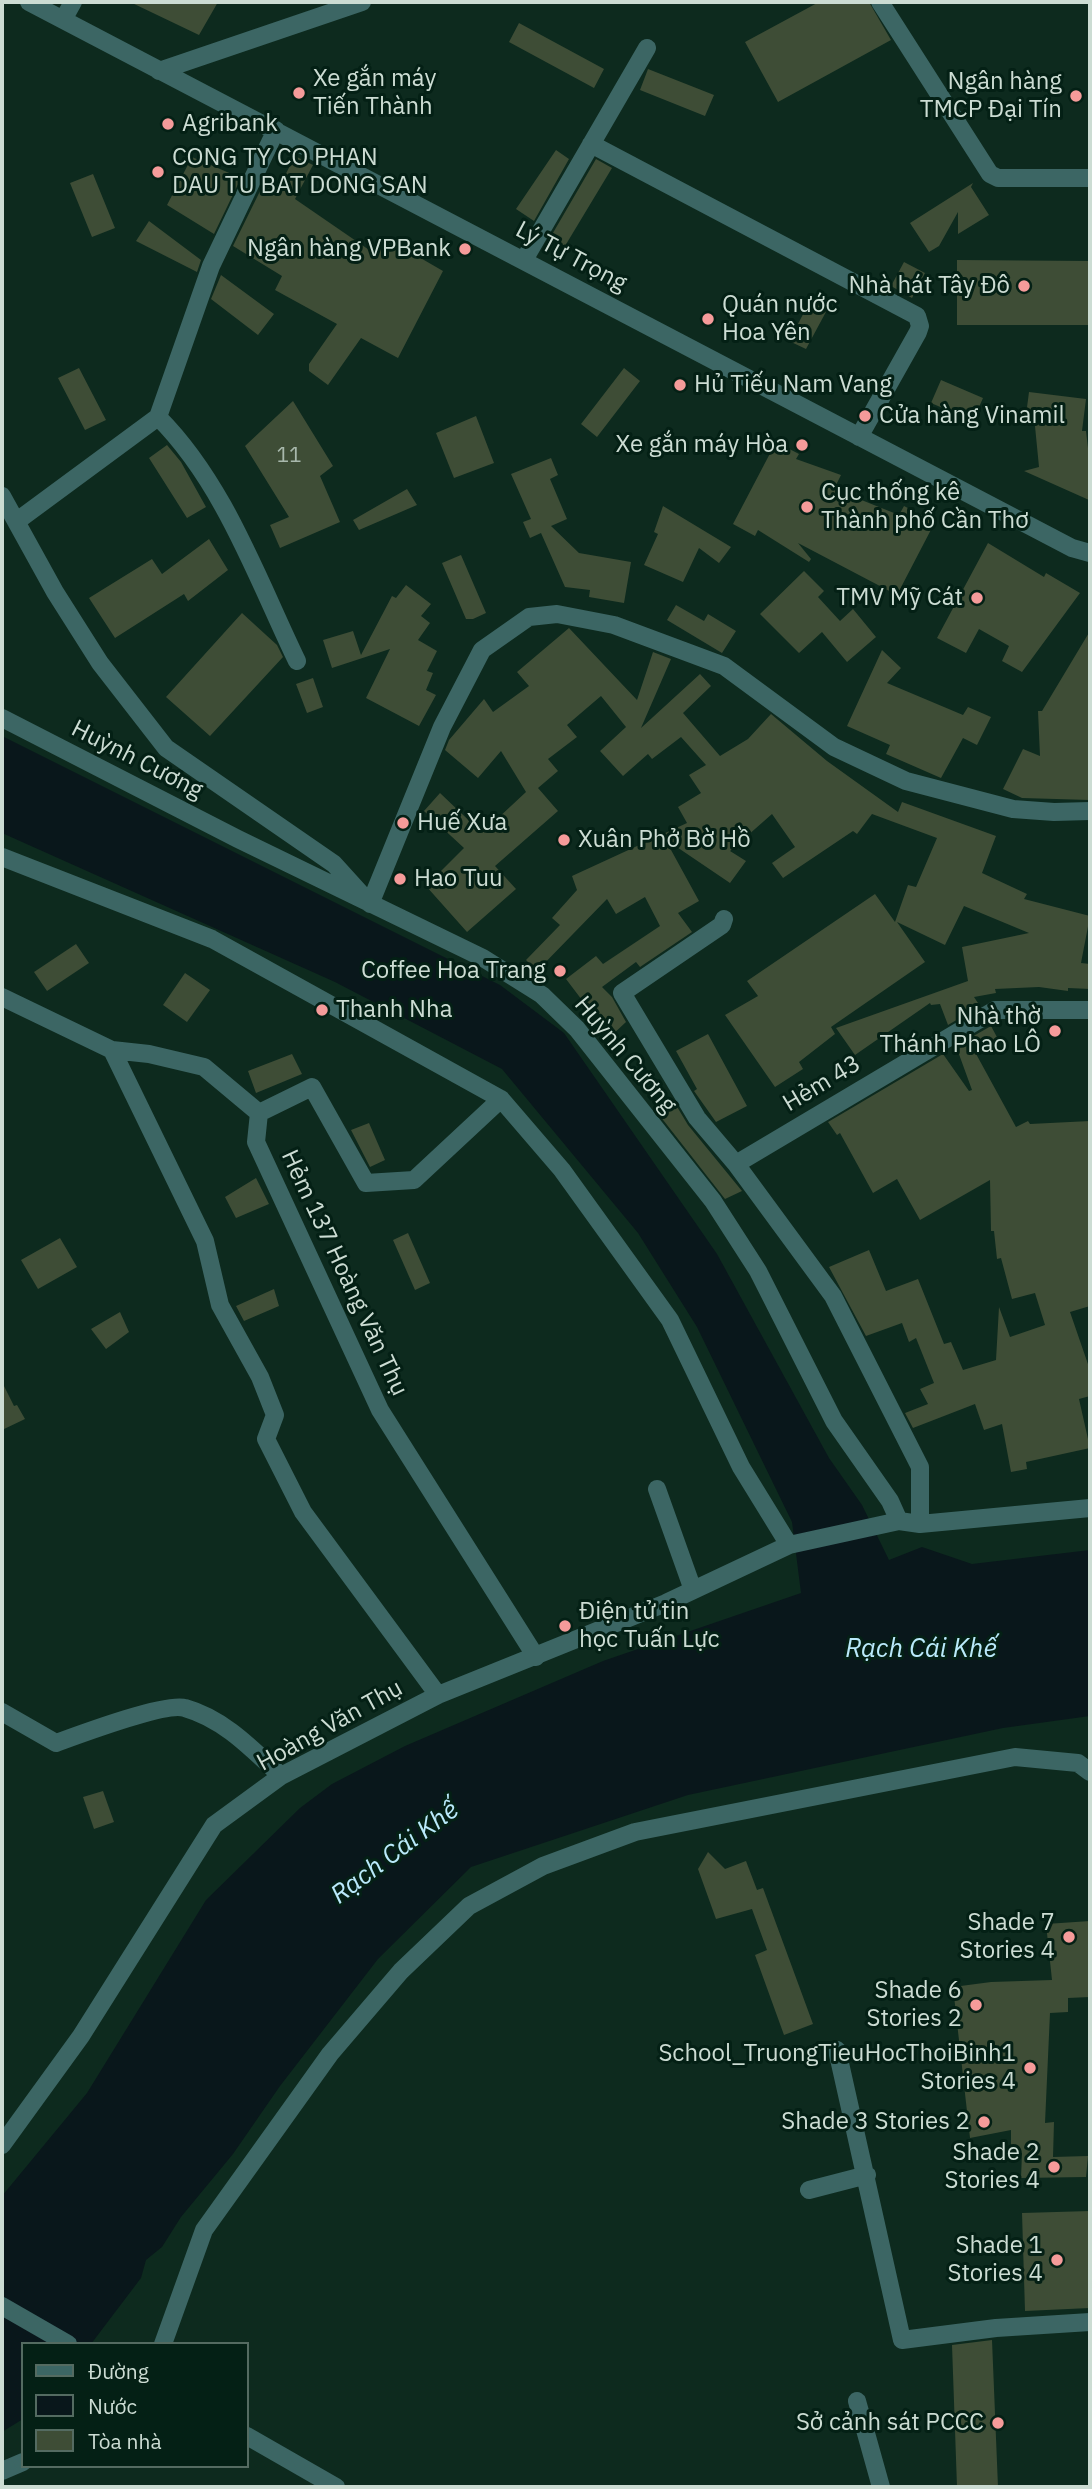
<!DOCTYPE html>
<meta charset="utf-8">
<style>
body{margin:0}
#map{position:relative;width:1092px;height:2489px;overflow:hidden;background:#0d2a1e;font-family:"IBM Plex Sans",sans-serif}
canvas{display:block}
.frame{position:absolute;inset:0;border:4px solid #ccdcd3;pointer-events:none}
.legend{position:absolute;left:21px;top:2342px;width:228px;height:126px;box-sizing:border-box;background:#042015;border:2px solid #546b61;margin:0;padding:9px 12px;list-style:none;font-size:21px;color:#ccdcd3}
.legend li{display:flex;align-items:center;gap:14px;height:35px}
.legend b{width:35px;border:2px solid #546b61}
</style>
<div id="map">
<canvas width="1092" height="2489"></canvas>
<div class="frame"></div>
<ul class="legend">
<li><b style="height:9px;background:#3c6664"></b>Đường</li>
<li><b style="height:19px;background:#09171b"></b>Nước</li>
<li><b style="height:19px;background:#3e4d36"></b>Tòa nhà</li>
</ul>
</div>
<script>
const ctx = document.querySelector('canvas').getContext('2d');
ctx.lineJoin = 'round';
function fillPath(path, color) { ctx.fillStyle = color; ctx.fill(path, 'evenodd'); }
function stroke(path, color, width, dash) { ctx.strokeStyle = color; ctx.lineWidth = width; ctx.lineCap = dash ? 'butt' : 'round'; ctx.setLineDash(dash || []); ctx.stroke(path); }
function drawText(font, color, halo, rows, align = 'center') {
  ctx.font = font + ' "IBM Plex Sans",sans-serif'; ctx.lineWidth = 6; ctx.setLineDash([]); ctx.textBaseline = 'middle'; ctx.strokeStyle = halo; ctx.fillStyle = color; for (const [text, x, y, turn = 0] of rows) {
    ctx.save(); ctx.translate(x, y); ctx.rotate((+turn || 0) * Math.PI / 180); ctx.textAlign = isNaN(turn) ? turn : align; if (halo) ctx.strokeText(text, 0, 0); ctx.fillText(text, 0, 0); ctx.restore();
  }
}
fillPath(new Path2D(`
 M2 736 500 985 564 1033 717 1254 829 1458 862 1505 889 1560 922 1547 972 1564 1090 1550V1716L1003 1728 688 1795 471 1867 378 1959 280 2086 233 2154 181 2217 162 2247 146 2260 141 2278 91 2344H23V2419L2 2432V2196L87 2093 206 1900 300 1808 332 1784 405 1746 603 1661 801 1593 792 1522 697 1327 638 1233 502 1069 335 982 2 833Z`), '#09171b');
fillPath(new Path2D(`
 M130 2H218L199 35Z
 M819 2H869L891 40 778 102 745 42Z
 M519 23 604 69 594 88 509 42Z
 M648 69 714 95 705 116 640 90Z
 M556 150 569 159 534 221 516 209Z
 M295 156 313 165 295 199 375 254 386 238 443 271 398 358 361 338 328 385 309 371V364L337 324 275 290 282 276 233 246 262 187 265 188 270 181 279 187Z
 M192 157 241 178 214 234 167 205Z
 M596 159 612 168 565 246 550 238Z
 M93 174 115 228 92 237 70 183Z
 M973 183 971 187 989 215 958 234V212L939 246 929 252 910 223Z
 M149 221 201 260 197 272 136 241Z
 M957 260 1090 261V325H957Z
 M904 262 925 273 912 298 891 286Z
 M221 275 274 314 258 335 211 299Z
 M810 301 827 310 806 349 789 341Z
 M79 368 106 420 85 430 58 378Z
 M624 368 640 381 597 437 581 424Z
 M941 380 983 398 973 421 931 403Z
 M1029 392 1086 399 1082 431H1086L1088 448 1089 500 1024 471 1039 467 1034 416 1026 415Z
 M293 401 333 466 320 476 340 522 280 548 270 525 289 517 245 446Z
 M476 416 494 463 454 478 436 433Z
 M776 442 799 454 796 459 841 475 834 489 899 515 904 506 935 522 897 595 798 543 811 559 809 562 758 530 755 536 733 524Z
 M167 445 181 462 206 507 187 518 149 458Z
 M551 458 558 475 550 479 567 519 551 526 579 553 631 562 624 603 589 597 590 590 565 587 541 533 530 538 523 522 531 519 511 474Z
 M407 489 417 505 359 530 353 520Z
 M663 506 731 547 719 563 699 548 683 582 644 565 658 534 654 532Z
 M209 539 228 570 188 601 184 594 115 638 89 598 152 559 162 574Z
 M988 543 1044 577 1046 573 1080 593 1022 672 1002 661 1009 646 979 629 966 653 937 638Z
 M461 555 486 613 473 619H466L442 563Z
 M804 571 824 591 818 597 840 621 853 609 876 637 847 662 822 632 799 653 760 614Z
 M406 585 431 604 421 616 430 623 418 640 437 651 427 671 433 673 426 690 436 695 419 726 366 698 390 649 332 668 323 640 353 631 361 655 392 596 396 598Z
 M676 605 704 621 708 614 736 631 722 653 667 620Z
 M242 613 277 645 283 657 210 736 166 697Z
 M569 628 637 700 653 652 671 659 641 728 700 674 711 686 683 713 720 756 748 739 771 714 827 761 898 812 902 802 996 836 982 873 1027 894 1024 899 1090 916 1081 963 1090 964V989L1068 988V991L1039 987 995 989 996 993 974 997 980 1006 948 1025 940 1004 931 1005 930 1003 855 1055 836 1028 968 981 962 947 1029 933 964 906 945 945 897 922 925 962 831 1027 835 1034 799 1062 803 1069 775 1087 725 1015 758 996 747 981 875 894 895 922 908 885 916 887 937 838 872 814 857 834 853 831 783 878 772 863 795 847 772 814 730 851 746 861 730 883 665 839 699 901 678 913 692 932 640 967 636 962 602 987 612 997 626 1022 610 1037 566 979 596 956 603 964 660 926 645 897 616 914 607 899 537 971 526 960 560 925 552 918 577 890 572 876 687 823 678 807 701 793 689 775 706 765 681 737 652 759 648 754 623 776 600 751 626 727 601 696 567 725 577 737 548 759 558 771 538 788 558 811 495 866 516 889 467 932 426 886 464 848 424 811 440 793 482 833 526 792 501 751 478 778 445 750 449 740 484 699 493 712 529 686 517 672Z
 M1090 631V800L1022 798 1003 789 1023 749 1040 756 1038 711H1042Z
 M882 650 901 668 887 683 963 715 968 707 991 717 977 745 963 738 941 778 886 754 890 745 847 726Z
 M313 678 323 707 307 713 296 684Z
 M76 944 89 963 47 991 34 972Z
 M185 973 210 990 187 1022 163 1005Z
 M991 1026 998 1039 975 1052 1016 1127 1028 1121 1030 1124 1090 1121V1153H1088L1090 1306 1070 1312 1090 1370V1396L1079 1399 1090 1448 1026 1462 1027 1469 1011 1472 1002 1424 984 1430 975 1404 913 1428 905 1413 928 1404 920 1389 934 1383 916 1338 909 1342 902 1323 866 1336 829 1267 869 1250 886 1291 918 1279 944 1344 951 1342 963 1370 996 1360 999 1307 1010 1337 1045 1325 1035 1293 1012 1299 1001 1258 997 1259 994 1231H991L990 1180 920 1220 897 1179 873 1193 840 1133 837 1135 828 1122 943 1054 969 1091 972 1090 956 1046Z
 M708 1034 747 1106 716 1122 694 1091 697 1089 676 1051Z
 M292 1054 302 1074 256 1093 248 1071Z
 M676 1105 688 1125 742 1191 725 1199 660 1116Z
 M369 1123 385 1160 370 1167 351 1130Z
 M256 1178 269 1204 236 1218 225 1197Z
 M408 1233 430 1283 415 1290 393 1240Z
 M60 1238 77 1267 38 1289 21 1260Z
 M274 1289 279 1306 244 1321 236 1306Z
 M120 1312 129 1332 106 1349 91 1329Z
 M2 1382 14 1406 17 1405 25 1419 2 1430Z
 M103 1791 114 1822 94 1829 83 1797Z
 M708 1852 725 1869 746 1861 757 1890 763 1888 813 2024 784 2035 755 1955 767 1950 752 1909 716 1919 698 1869Z
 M1090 1921V1997L1068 1998V2012L1050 2013 1045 2123 1054 2122 1053 2157 1088 2156 1086 2177 1021 2178 1022 2153H1011V2130L970 2138 953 1987 991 1982 1052 1980 1046 1924Z
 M1090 2211V2308L1025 2311 1022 2213Z
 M992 2340 998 2487H957L952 2345Z`), '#3e4d36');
stroke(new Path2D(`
 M29 2 1072 548 1090 553
 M880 2 990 174 998 178H1090
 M63 20 73 2
 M159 71 362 2
 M591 144 917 316 920 326 918 332 859 437
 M524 260 647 48
 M158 417C224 483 257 578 297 661
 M2 496 55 592 100 663 166 748 334 864 363 896
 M17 521 158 417 211 266 276 130
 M2 718 238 839 483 958 542 995 577 1029 713 1201 758 1271 834 1421 890 1501 899 1521
 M2 857 212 939 501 1099 562 1170 670 1320 741 1467 789 1545
 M370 904 442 727 482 650 529 617 557 614 614 625 724 666 834 747 906 781 1013 809 1054 812 1090 811
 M724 919 722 925 622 993 697 1118 736 1164 833 1296 920 1467V1524
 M2 997 112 1050 149 1054 204 1067 259 1113 256 1142 380 1410 536 1657
 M112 1050 205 1241 220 1305 260 1377 275 1415 266 1439 303 1512 438 1695
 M259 1113 312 1087 366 1183 414 1180 501 1099
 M736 1164 995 1010H1090
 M657 1489 693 1590
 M2 1712 56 1743C78 1735 166 1702 185 1708 224 1719 252 1749 281 1776
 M837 2050 902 2340 996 2328 1090 2322
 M2 2145 81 2036 214 1825 281 1776 438 1695 666 1603 789 1545 899 1521 920 1524 1090 1508
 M809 2190 867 2175
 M2 2306 68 2344
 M163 2344 204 2230 330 2054 401 1971 469 1906 543 1866 635 1832 1015 1757 1078 1763 1090 1772
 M857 2401 881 2487
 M247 2436 336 2487
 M2 2471 23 2462`), '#3c6664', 18);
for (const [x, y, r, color] of [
 [299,93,7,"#f59b9a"],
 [1076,96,7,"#f59b9a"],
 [168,124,7,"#f59b9a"],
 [158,172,7,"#f59b9a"],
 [465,249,7,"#f59b9a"],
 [1024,286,7,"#f59b9a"],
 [708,319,7,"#f59b9a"],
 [680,385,7,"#f59b9a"],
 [865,416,7,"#f59b9a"],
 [802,445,7,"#f59b9a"],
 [807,507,7,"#f59b9a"],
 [977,598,7,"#f59b9a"],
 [403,823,7,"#f59b9a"],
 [564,840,7,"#f59b9a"],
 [400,879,7,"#f59b9a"],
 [560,971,7,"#f59b9a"],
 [322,1010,7,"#f59b9a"],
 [1055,1031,7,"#f59b9a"],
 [565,1626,7,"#f59b9a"],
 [1069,1937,7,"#f59b9a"],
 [976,2005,7,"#f59b9a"],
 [1030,2068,7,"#f59b9a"],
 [984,2122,7,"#f59b9a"],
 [1054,2167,7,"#f59b9a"],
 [1057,2260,7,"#f59b9a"],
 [998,2423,7,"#f59b9a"]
]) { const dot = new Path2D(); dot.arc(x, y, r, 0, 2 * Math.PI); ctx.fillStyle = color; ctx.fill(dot); stroke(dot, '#042015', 2.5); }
drawText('21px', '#a8b8ac', null, [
 ["11",289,456]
]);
drawText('24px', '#ccdcd3', '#042015', [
 ["Xe gắn máy",313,79,"left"],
 ["Tiến Thành",313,107,"left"],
 ["Ngân hàng",1062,82],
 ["TMCP Đại Tín",1062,110],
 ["Agribank",182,124,"left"],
 ["CONG TY CO PHAN",172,158,"left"],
 ["DAU TU BAT DONG SAN",172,186,"left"],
 ["Ngân hàng VPBank",451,249],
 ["Nhà hát Tây Đô",1010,286],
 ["Quán nước",722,305,"left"],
 ["Hoa Yên",722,333,"left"],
 ["Hủ Tiếu Nam Vang",694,385,"left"],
 ["Cửa hàng Vinamil",879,416,"left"],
 ["Xe gắn máy Hòa",788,445],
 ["Cục thống kê",821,493,"left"],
 ["Thành phố Cần Thơ",821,521,"left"],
 ["TMV Mỹ Cát",963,598],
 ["Huế Xưa",417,823,"left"],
 ["Xuân Phở Bờ Hồ",578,840,"left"],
 ["Hao Tuu",414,879,"left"],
 ["Coffee Hoa Trang",546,971],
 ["Thanh Nha",336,1010,"left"],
 ["Nhà thờ",1041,1017],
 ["Thánh Phao LÔ",1041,1045],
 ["Điện tử tin",579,1612,"left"],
 ["học Tuấn Lực",579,1640,"left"],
 ["Shade 7",1055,1923],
 ["Stories 4",1055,1951],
 ["Shade 6",962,1991],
 ["Stories 2",962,2019],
 ["School_TruongTieuHocThoiBinh1",1016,2054],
 ["Stories 4",1016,2082],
 ["Shade 3 Stories 2",970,2122],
 ["Shade 2",1040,2153],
 ["Stories 4",1040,2181],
 ["Shade 1",1043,2246],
 ["Stories 4",1043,2274],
 ["Sở cảnh sát PCCC",984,2423]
], 'right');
drawText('24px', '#ccdcd3', '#042015', [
 ["Lý Tự Trọng",571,257,28],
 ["Huỳnh Cương",137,760,27],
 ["Huỳnh Cương",625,1055,50],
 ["Hẻm 43",822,1084,-31],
 ["Hẻm 137 Hoàng Văn Thụ",344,1273,65],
 ["Hoàng Văn Thụ",330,1726,-29]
]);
drawText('italic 26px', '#baeafb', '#042015', [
 ["Rạch Cái Khế",921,1649],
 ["Rạch Cái Khế",395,1853,-37]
]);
</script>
